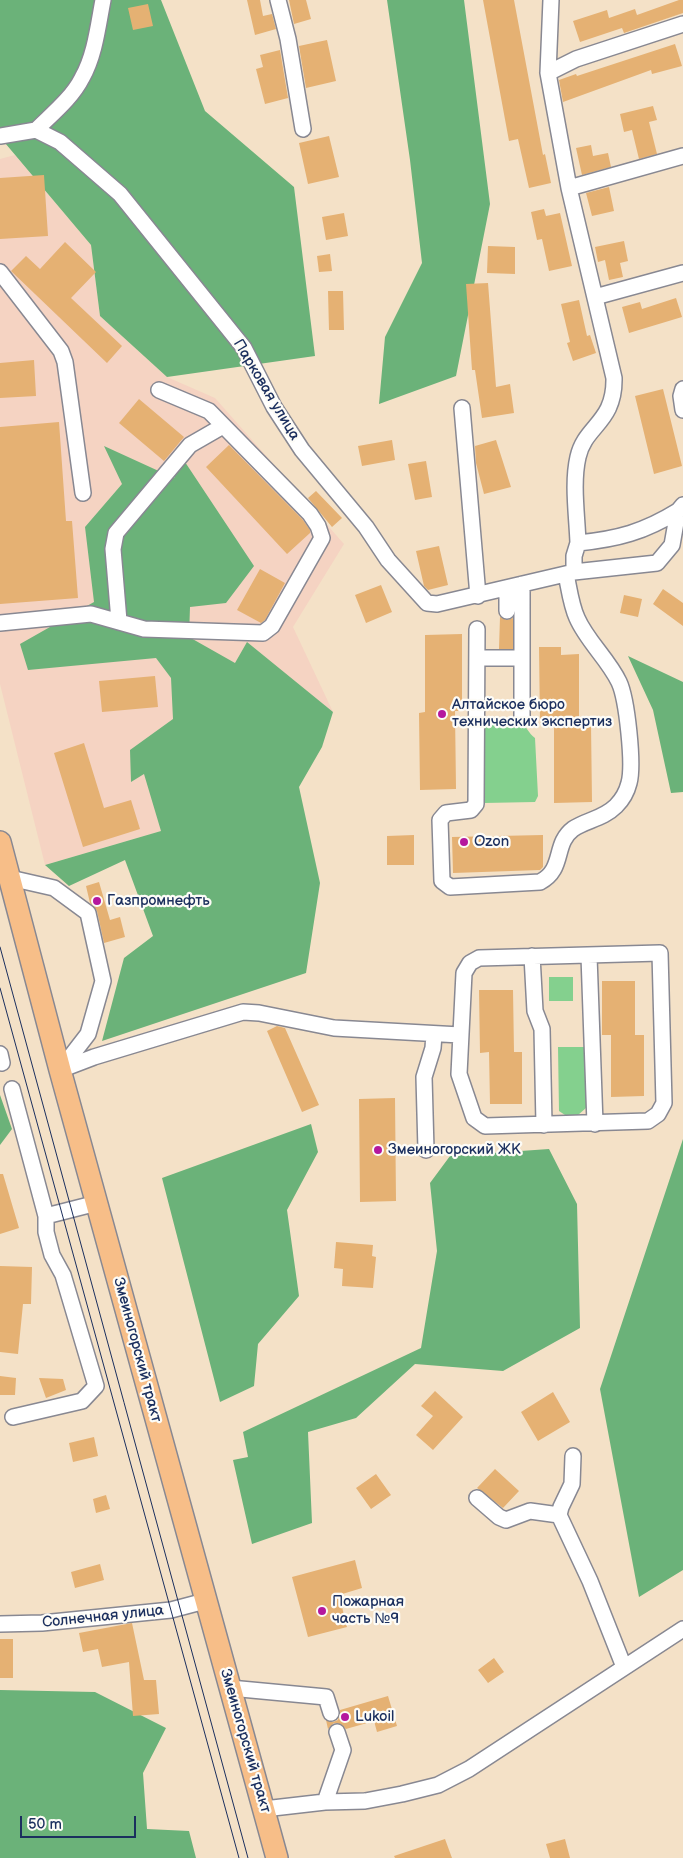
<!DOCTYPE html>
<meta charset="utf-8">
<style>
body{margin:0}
#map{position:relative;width:683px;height:1858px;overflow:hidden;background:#f4e1c7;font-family:"Balsamiq Sans",sans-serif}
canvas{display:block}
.scale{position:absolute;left:20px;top:1816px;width:116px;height:22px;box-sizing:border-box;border:2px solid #1b2f5e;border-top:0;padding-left:6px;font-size:15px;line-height:18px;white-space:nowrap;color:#1b2f5e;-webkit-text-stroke:4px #fdfcf7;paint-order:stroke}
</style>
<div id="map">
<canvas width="683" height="1858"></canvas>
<div class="scale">50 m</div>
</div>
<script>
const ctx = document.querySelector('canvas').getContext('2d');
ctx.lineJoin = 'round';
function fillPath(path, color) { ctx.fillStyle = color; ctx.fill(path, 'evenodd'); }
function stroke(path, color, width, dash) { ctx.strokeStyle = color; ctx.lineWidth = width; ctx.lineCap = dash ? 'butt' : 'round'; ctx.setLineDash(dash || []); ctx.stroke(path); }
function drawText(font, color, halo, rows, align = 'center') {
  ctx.font = font + ' "Balsamiq Sans",sans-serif'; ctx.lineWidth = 4.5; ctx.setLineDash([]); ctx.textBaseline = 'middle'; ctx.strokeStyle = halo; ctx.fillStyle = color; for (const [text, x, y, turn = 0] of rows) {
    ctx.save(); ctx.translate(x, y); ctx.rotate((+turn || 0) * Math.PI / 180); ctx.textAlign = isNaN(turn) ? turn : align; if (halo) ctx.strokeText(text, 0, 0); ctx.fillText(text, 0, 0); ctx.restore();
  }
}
fillPath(new Path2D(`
 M15 155 91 245 100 316 167 377 215 398 344 544 293 627 333 712 161 831 45 865 0 684V159Z`), '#f5d3c2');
fillPath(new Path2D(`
 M485 721 520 722C527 726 528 733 535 738L538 796 535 802 484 803 481 797 482 725Z
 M549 977H573V1001H549Z
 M558 1047H586V1108L578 1115H565L559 1111Z`), '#84d08e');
fillPath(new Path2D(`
 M0 0H161L205 111 294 187 315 356 167 377 100 316 91 245 0 137Z
 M387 0H464L490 204 456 376 379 404 385 337 422 263 410 160Z
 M104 446 174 478 183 459 254 566 226 603 190 607 189 637 235 663 247 642 333 712 322 747 299 787 320 883 306 973 102 1041 124 958 153 936 125 860 69 886 45 865 161 831 144 774 131 782 130 750 173 719 171 678 156 658 28 670 20 644 94 602 85 527 122 484Z
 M628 656 683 682V792L671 793 653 710Z
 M0 1095 12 1129 0 1145Z
 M311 1124 318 1152 287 1210 299 1296 258 1344 254 1386 220 1402 162 1178Z
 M683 1139V1570L639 1597 600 1389Z
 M549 1149 577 1204 580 1328 503 1371 415 1364 356 1418 308 1432 312 1523 252 1544 233 1460 248 1457 243 1432 421 1348 437 1251 430 1183 450 1156Z
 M0 1690 95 1692 166 1728 143 1773 147 1829 189 1831 196 1858H0Z`), '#6bb279');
fillPath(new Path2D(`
 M247 0H260L263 16 272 14 276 29 255 35Z
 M289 0H306L311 19 294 24Z
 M483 0H514L543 155 545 154 551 183 529 188 518 139 509 141Z
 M679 0H683V13L624 33 622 28 580 42 573 21 607 10 609 18 635 9 637 15Z
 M148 4 153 26 133 30 128 8Z
 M327 40 336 81 306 88 299 46Z
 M675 44 682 66 652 74 651 70 563 102 559 80 576 74 577 76Z
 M280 50 288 98 265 104 256 69 263 67 260 55Z
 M653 106 657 120 649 122 657 154 639 159 632 130 624 132 620 114Z
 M329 136 339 177 308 184 299 143Z
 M591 145 593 156 608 153 611 167 582 175 576 148Z
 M44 175 48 236 0 239V178Z
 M609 187 614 211 592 216 586 193Z
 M544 209 546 216 560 213 572 266 549 271 542 239 537 240 531 212Z
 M344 213 348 236 326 240 322 217Z
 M624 241 628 261 620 263 623 277 609 280 605 260 598 262 595 247Z
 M65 242 96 272 71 298 122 346 107 363 11 271 26 256 40 269Z
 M488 246 515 247V274L487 273Z
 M330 254 332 271 319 272 317 256Z
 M488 283 496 387 510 384 514 413 482 418 475 370H472L466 284Z
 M328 291H343L344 330H329Z
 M676 298 682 317 629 333 622 307 640 302 642 309Z
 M579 300 587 336 590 335 596 353 573 361 567 343 570 342 561 304Z
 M34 360 36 396 0 398V363Z
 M663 389 682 466 654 474 635 396Z
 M139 399 184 437 164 461 119 423Z
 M59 422 66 521H72L78 598 0 604V427Z
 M392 440 395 460 362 466 358 446Z
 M496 440 511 487 484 494 476 463 475 446Z
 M229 445 303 520 310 530V533L287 554 206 467Z
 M426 461 432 497 415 500 408 464Z
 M316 491 342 518 332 527 308 498Z
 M439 546 448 585 428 590 424 586 416 551Z
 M260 569 285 583 265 620 261 623 237 610Z
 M381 585 392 612 366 623 355 595Z
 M663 589 683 603V626L653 604Z
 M624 595 642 599 638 617 620 613Z
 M500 617 507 620 513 618V649H499Z
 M462 634V711H455L456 789 420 790 419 713 425 712V635Z
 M539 647H561V655L579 654V724H591L592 802 554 803V722L540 723Z
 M155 676 158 707 102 712 99 681Z
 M84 743 104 808 131 800 140 829 83 847 54 753Z
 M414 835V865H387V836Z
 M543 835V867L540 870 453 873 452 837Z
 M99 882 110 920 120 917 125 937 104 943 97 911 90 903 86 886Z
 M602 981H635V1035H644V1096L611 1097V1035H602Z
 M479 990H513L514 1052H522V1104H490L489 1052 480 1053Z
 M277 1026 285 1028 319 1105 302 1112 267 1031Z
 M395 1098 396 1201 360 1202 359 1099Z
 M0 1174H3L19 1228 0 1234Z
 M336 1242 373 1245 372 1256 376 1257 373 1288 342 1286 343 1269 334 1268Z
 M0 1266 32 1267 31 1304H23L18 1354 0 1352Z
 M0 1376 16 1378 15 1395H0Z
 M39 1378 63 1379 66 1390 46 1398Z
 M435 1391 463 1417 433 1450 416 1435 433 1416 421 1406Z
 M553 1392 570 1422 538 1441 521 1412Z
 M94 1437 98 1456 73 1462 69 1443Z
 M495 1469 519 1491 503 1508 477 1488Z
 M376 1474 391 1495 371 1509 356 1488Z
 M106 1495 110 1509 96 1513 93 1499Z
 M355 1560 362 1588 339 1595 347 1627 308 1637 292 1577Z
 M100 1564 104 1580 75 1588 71 1572Z
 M132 1623 144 1680H156L159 1714 133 1716 129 1662 102 1667 98 1649 83 1652 79 1633Z
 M0 1639H13V1678H0Z
 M494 1658 504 1672 488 1683 478 1670Z
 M388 1696 397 1726 377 1732 374 1721 346 1729 338 1723H334L328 1729 326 1720 333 1722 338 1720 340 1710Z
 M445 1839 452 1858H395L394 1856Z
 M565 1839 570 1858H550L546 1844Z`), '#e5b173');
const minor = new Path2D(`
 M278 0 288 39 303 129
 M548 73 551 0
 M36 130C52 114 72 98 82 78 95 55 98 26 103 0
 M0 136 36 130 60 142 120 194 244 348 274 407 302 450 366 527 388 560 427 603 437 604 574 572V556L578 543C577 515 572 483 578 457 585 425 615 423 614 378L569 188 548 73 576 59 683 24
 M569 188 683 156
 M0 272 61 351 65 362 83 493
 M595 297 683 273
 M683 389 681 396 683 410
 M462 408 478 596
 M578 543C618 539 644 532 678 511
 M574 572 657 563 672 545 678 511 683 505
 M507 588V611
 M119 621 113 549 116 533 190 445 223 426
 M0 623 91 614 144 629 263 633 272 626 322 538 318 526 310 514 209 411 159 390
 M477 629 476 804 471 810 446 813 440 820 442 881 450 887 540 882C565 869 553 844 573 829 586 820 603 819 616 806 622 800 627 791 629 783 634 765 627 699 619 682 608 659 587 641 577 618 571 605 569 588 566 574
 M477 658H522
 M522 717V584
 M10 878 54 888 88 913 103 981 88 1034 61 1069
 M660 953 664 1103 658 1114 648 1121 485 1126 474 1118 459 1074 464 973 470 963 479 958Z
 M532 956 535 1011 542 1029 544 1125
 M589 956 595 1124
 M0 1054 2 1063
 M60 1070 94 1057 243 1012 259 1013 334 1028 460 1035
 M12 1089 46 1216V1232L52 1255 63 1275 96 1386 82 1401 13 1417
 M426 1150 424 1077 433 1048 434 1034
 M46 1216 97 1203
 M573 1456 572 1484 561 1507 559 1515 590 1581 624 1667
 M477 1498 499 1517 506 1520 530 1511 559 1515
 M0 1624 42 1623 171 1610 205 1601
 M230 1688 326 1697 331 1713
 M325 1802 343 1750 337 1732
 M264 1809 325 1802 365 1801 402 1794 438 1785 469 1769 683 1629`);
const highway = new Path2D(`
 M0 842 60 1070 277 1858`);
stroke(minor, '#888892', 18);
stroke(highway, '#888892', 24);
stroke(minor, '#fff', 15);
stroke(highway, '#f7be88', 21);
stroke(new Path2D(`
 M0 947 248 1858
 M0 988 239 1858`), '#1b2f5e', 1);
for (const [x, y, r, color] of [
 [442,714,5,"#b5179e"],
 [464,842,5,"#b5179e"],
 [97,901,5,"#b5179e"],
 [378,1150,5,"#b5179e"],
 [322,1611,5,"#b5179e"],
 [345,1717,5,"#b5179e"]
]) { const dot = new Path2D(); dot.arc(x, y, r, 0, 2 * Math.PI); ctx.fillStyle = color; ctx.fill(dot); stroke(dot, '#fdfcf7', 2); }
drawText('15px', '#1b2f5e', '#fdfcf7', [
 ["Парковая улица",266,390,59],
 ["Змеиногорский тракт",137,1350,75],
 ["Солнечная улица",103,1617,-6],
 ["Змеиногорский тракт",245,1741,74]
]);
drawText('15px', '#1b2f5e', '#fdfcf7', [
 ["Алтайское бюро",452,705],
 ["технических экспертиз",452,722],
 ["Ozon",474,842],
 ["Газпромнефть",107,901],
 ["Змеиногорский ЖК",388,1150],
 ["Пожарная",332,1602],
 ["часть №9",332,1619],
 ["Lukoil",355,1717]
], 'left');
</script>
